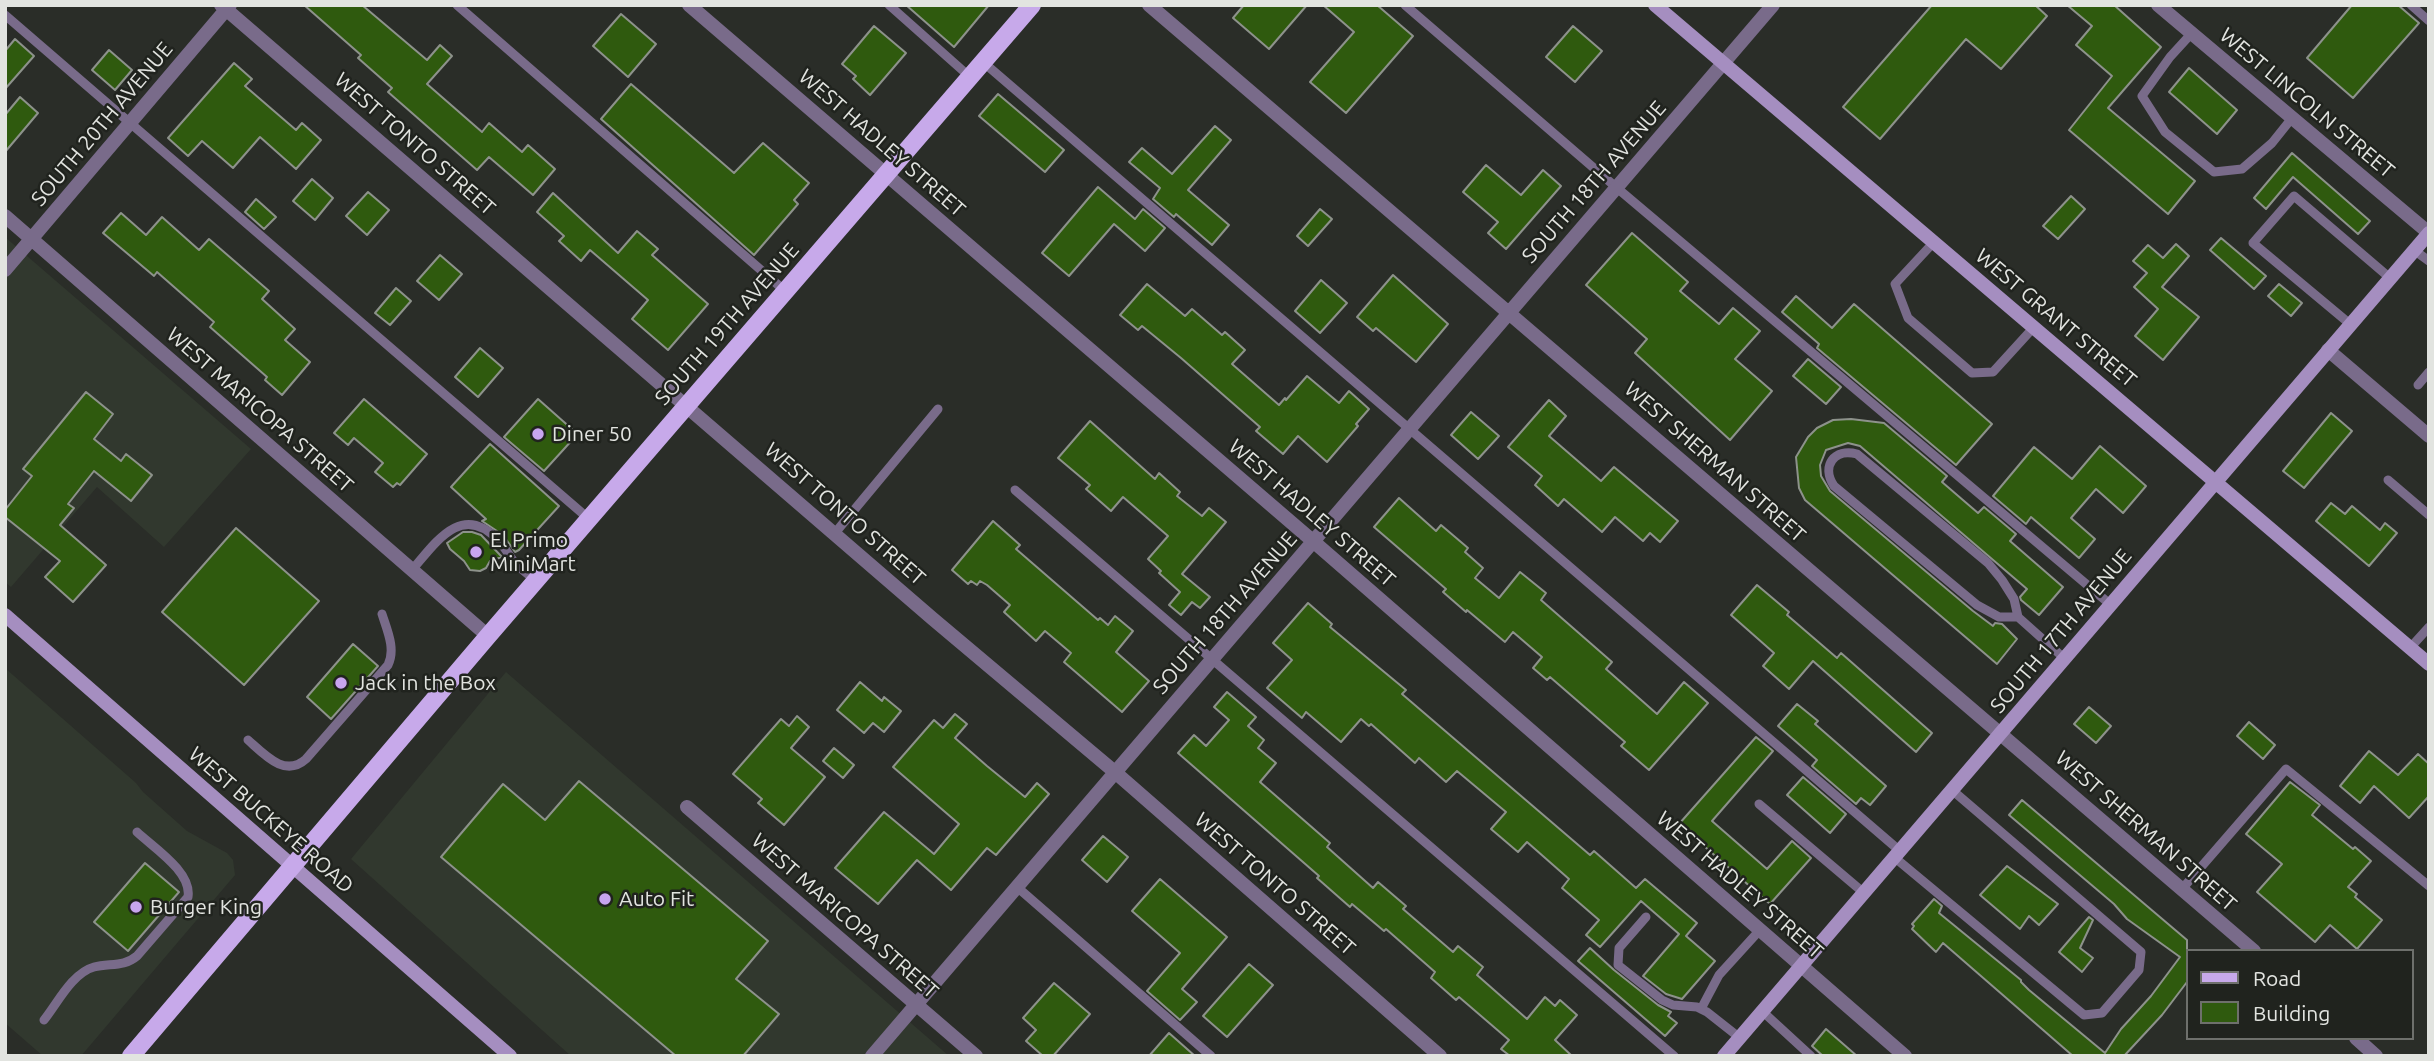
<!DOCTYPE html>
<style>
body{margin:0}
#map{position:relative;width:2434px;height:1061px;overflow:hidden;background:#2a2d28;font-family:Ubuntu,sans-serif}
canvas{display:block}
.frame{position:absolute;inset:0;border:7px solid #e2e4e0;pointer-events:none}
.legend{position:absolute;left:2186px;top:949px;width:228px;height:91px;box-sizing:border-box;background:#20231e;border:2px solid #6e706c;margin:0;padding:9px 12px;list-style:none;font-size:21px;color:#e2e4e0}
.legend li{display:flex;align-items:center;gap:14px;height:35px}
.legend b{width:35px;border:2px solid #6e706c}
</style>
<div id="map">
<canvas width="2434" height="1061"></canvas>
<div class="frame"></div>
<ul class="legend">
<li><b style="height:9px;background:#c7a9ea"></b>Road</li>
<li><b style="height:19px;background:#2f5a0e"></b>Building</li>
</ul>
</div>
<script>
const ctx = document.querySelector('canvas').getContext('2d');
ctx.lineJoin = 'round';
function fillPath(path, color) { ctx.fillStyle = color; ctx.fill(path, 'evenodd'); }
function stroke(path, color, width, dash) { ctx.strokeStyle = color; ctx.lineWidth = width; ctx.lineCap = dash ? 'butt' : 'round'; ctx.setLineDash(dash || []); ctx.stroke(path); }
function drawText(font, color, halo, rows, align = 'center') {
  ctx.font = font + ' Ubuntu,sans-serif'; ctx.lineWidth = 5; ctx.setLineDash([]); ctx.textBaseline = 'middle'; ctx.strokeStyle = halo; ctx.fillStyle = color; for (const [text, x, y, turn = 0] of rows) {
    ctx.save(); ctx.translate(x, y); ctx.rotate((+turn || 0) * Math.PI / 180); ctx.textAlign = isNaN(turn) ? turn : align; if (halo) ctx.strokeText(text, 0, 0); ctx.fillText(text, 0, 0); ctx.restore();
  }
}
fillPath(new Path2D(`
 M5 237 251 449 164 547 97 487 11 587 5 582Z
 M5 668 136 783 143 792 187 831 227 853 233 860 235 875 81 1056H43L5 1023Z
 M506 672 949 1056H571L351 859Z`), '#31382e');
const building = new Path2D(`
 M304 5H362L427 60 440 45 452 56 427 84 482 132 489 123 522 152 528 145 555 169 533 195 489 157 477 170 388 92 392 88 358 58 361 55Z
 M906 5H989L954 47Z
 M1244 5H1307L1269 49 1233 18Z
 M1323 5H1377L1413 36 1346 113 1310 82 1354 32Z
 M1932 5H2035L2047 16 2001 69 1966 39 1880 139 1843 107Z
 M2067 5H2114L2161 47 2108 108 2195 181 2168 214 2069 130 2112 76 2076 45 2092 26Z
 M2352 5H2398L2419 23 2353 98 2307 58Z
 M621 14 656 44 628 77 593 46Z
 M874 26 906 53 870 95 853 79 856 76 842 64Z
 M1573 26 1602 51 1575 82 1546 57Z
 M15 39 34 56 5 89V51Z
 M109 50 132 70 115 90 92 70Z
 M234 63 252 79 245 86 296 130 302 123 321 140 296 169 260 137 233 168 202 141 188 156 168 138Z
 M2189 68 2237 110 2217 134 2169 92Z
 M631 84 734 173 763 143 809 183 794 200 798 204 754 255 601 119Z
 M998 94 1064 150 1045 172 979 116Z
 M20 97 38 113 5 152V115Z
 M1215 126 1231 140 1188 190 1229 225 1212 245 1176 214 1174 217 1153 199 1160 188 1129 162 1142 148 1172 174Z
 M2292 153 2370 221 2358 234 2293 177 2266 209 2254 198Z
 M1486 165 1521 195 1543 170 1561 186 1506 249 1488 233 1498 222 1463 192Z
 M312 179 333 198 315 220 293 201Z
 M1098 187 1135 219 1143 209 1165 228 1145 251 1114 224 1069 276 1042 253Z
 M368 192 389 210 367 235 346 216Z
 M553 193 618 253 637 231 658 249 652 255 708 304 668 350 632 319 648 300 590 250 581 261 559 241 564 236 537 212Z
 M2071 196 2085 209 2058 239 2043 226Z
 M256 199 276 217 264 229 245 212Z
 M1320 209 1332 219 1308 246 1297 236Z
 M121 213 146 235 162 217 199 250 209 239 269 291 262 299 295 329 285 340 310 362 282 395 265 380 267 377 210 327 214 322 157 272 154 276 103 233Z
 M1632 233 1688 282 1680 291 1719 324 1733 308 1760 331 1735 359 1772 391 1730 440 1635 353 1647 339 1586 285Z
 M2221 238 2266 276 2254 289 2210 250Z
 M2176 244 2189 256 2162 287 2199 317 2163 360 2135 336 2158 309 2134 287 2147 273 2133 261 2148 245 2163 258Z
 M440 255 462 274 439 300 417 281Z
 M1393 275 1448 324 1416 362 1376 328 1373 331 1357 317Z
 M1321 280 1347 303 1320 333 1295 311Z
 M1147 284 1185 316 1192 309 1222 335 1225 332 1245 350 1232 364 1279 405 1285 398 1286 400 1307 376 1339 403 1349 391 1369 409 1356 424 1358 426 1327 462 1298 436 1283 454 1256 431 1260 427 1181 358 1142 326 1138 330 1120 315Z
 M2279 284 2302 303 2291 316 2268 296Z
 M396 288 411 301 390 325 375 313Z
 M1796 296 1832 328 1854 304 1992 424 1956 465 1817 348 1819 344 1782 312Z
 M480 348 503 368 478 397 455 377Z
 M1808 359 1841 387 1826 404 1793 376Z
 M86 392 113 414 94 439 121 461 126 454 152 475 131 501 94 471 68 504 74 508 60 525 106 565 73 602 45 577 60 561 5 517V510L32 476 23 469Z
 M364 399 427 454 400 485 397 483 393 487 375 472 383 463 354 438 348 445 334 433Z
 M538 399 573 430 570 434 574 438 544 471 504 437Z
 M1549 400 1566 416 1549 436 1601 481 1614 467 1678 521 1660 542 1650 533 1643 541 1615 517 1602 532 1564 499 1558 506 1535 485 1542 476 1508 447Z
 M1471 412 1499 436 1478 459 1451 435Z
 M2331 413 2352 431 2304 488 2283 471Z
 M1851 419 1884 423 1947 476 1942 482 1978 513 1984 507 2016 534 2010 541 2063 587 2039 615 2021 600 2020 597 2027 589 1860 446 1848 443 1826 450 1820 465 1821 476 1830 491 1973 611 1993 626 1995 623 2002 624 2017 639 1997 664 1805 500 1799 488 1796 457 1808 437 1817 428 1833 420Z
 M1090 421 1155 479 1159 473 1180 492 1177 496 1202 516 1209 508 1226 522 1182 574 1210 597 1200 608 1192 602 1181 615 1169 605 1180 592 1159 573 1161 571 1148 559 1168 536 1123 497 1111 511 1086 489 1090 485 1058 458Z
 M490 444 559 506 519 550 515 552 503 535 482 521 486 519 451 487Z
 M2100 446 2146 486 2123 513 2096 489 2071 518 2095 539 2079 558 2031 517 2026 524 1993 496 2034 447 2072 479Z
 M1399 498 1436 531 1441 525 1468 548 1465 552 1483 568 1475 578 1499 598 1520 572 1546 593 1541 600 1612 662 1606 669 1657 714 1684 682 1708 703 1649 770 1621 746 1625 742 1550 677 1547 680 1533 668 1542 657 1513 632 1505 642 1467 610 1466 612 1443 592 1446 589 1374 527Z
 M2331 503 2345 514 2352 506 2380 530 2385 523 2397 533 2369 566 2316 521Z
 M993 521 1020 545 1016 549 1098 620 1100 618 1108 625 1115 616 1133 631 1116 652 1149 681 1122 712 1064 662 1071 653 1045 631 1036 641 1004 612 1010 605 987 585 980 581 977 585 971 581 968 584 952 570Z
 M236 528 319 601 244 685 162 612Z
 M463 532H472L481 535 502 557 490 561 486 568 480 571 470 570 464 561 450 549 447 543Z
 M1757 585 1789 612 1787 615 1837 658 1841 653 1932 733 1916 752 1813 661 1789 689 1763 666 1774 653 1731 615Z
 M1308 603 1332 624 1330 627 1406 690 1402 694 1590 855 1594 851 1636 888 1645 879 1697 923 1686 936 1715 961 1682 999 1666 994 1643 976 1679 934 1641 901 1600 947 1586 935 1599 920 1562 888 1569 879 1527 842 1518 852 1491 829 1506 812 1457 771 1446 782 1419 758 1415 763 1371 724 1369 726 1361 719 1341 742 1306 712 1302 718 1267 688 1292 660 1273 643Z
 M353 644 378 666 331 719 307 697Z
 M860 682 882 701 884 697 901 711 884 732 873 723 864 733 837 710Z
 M1227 692 1256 717 1248 726 1264 740 1258 748 1276 763 1260 782 1330 843 1327 847 1373 888 1378 882 1406 906 1403 909 1453 952 1458 946 1483 967 1477 975 1527 1019 1545 997 1555 1006 1560 1000 1577 1015 1555 1040 1572 1056H1510L1501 1049 1509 1040 1459 997 1456 1000 1431 978 1435 972 1386 929 1384 931 1352 904 1350 907 1317 878 1319 876 1178 753 1194 735 1206 746 1229 720 1214 707Z
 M1797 704 1818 721 1815 724 1886 786 1870 805 1861 798 1856 804 1812 766 1817 760 1778 726Z
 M2089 707 2111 726 2096 743 2074 724Z
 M955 714 967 724 955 738 987 766 1025 797 1037 783 1049 794 996 855 987 848 951 890 917 860 878 904 835 868 884 812 934 854 959 824 893 767 934 720 943 728Z
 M797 716 809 727 791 748 825 777 784 825 758 803 762 799 733 774 781 719 789 726Z
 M2249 722 2275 745 2263 759 2237 736Z
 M1756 737 1773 751 1712 821 1767 869 1792 841 1811 858 1770 904 1679 824Z
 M834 748 854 765 843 778 823 761Z
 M2369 751 2398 775 2418 754 2429 764V796L2409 818 2374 786 2360 803 2340 786Z
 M1803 777 1846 814 1830 833 1787 795Z
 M579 781 768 941 736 979 779 1014 743 1056H676L441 857 503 784 545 820Z
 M2290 782 2320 805 2312 815 2353 849 2355 847 2371 861 2348 887 2357 894 2355 897 2382 920 2357 949 2330 925 2315 942 2257 892 2282 864 2246 834Z
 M2022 800 2187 940V982L2162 1015 2124 1056H2073L1943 943 1936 952 1912 929 1914 926 1912 924 1934 899 1942 906 1939 913 2021 980V982L2029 990 2105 1053 2121 1029 2151 996 2180 957 2127 919 2114 904 2009 815Z
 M1103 836 1128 857 1107 882 1082 860Z
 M145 863 179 892 128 951 94 922Z
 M2007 866 2058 904 2039 925 2029 916 2020 929 1980 895Z
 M1160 879 1227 937 1182 989 1197 1002 1180 1020 1147 991 1180 953 1132 911Z
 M2089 917 2093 920 2080 948 2093 958 2082 972 2059 952Z
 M1590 948 1614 970 1658 1005 1671 1012 1668 1016 1677 1023 1665 1036 1578 961Z
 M1249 964 1273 985 1227 1037 1203 1016Z
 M1054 983 1090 1014 1053 1056H1043L1026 1041 1036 1030 1023 1018Z
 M1826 1029 1857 1056H1823L1812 1046Z
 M1169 1033 1195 1056H1149Z`);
fillPath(building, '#2f5a0e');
stroke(building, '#8d928b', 2);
stroke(new Path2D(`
 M457 5 785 291
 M889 5 970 77
 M1405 5 1617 188 2111 605
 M2411 5 2429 21
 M5 15 589 519
 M2191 34 2170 57 2142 96 2165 132 2214 172 2242 169 2272 143 2292 118
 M983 62 1900 851
 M1934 242 1895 284 1908 318 1972 373 1993 372 2034 327
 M2414 250 2429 261
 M2350 324 2253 243 2294 196 2390 278
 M2418 385 2429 372
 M2388 480 2429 515
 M1015 490 1674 1056
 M835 533 938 409
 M412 570C436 542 462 502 498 540 505 547 509 556 515 563 521 569 529 575 536 581
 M2018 617H1999L1977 605 1834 486C1821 466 1834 448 1857 454L1988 563 2002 580 2014 599 2018 617 2065 659
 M2410 648 2429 627
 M248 740C265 755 285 778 306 759L388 665C396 649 387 630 382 614
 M1759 804 1864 893
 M1894 857 2084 1015 2102 1013 2139 970 2141 952 1952 790
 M1017 887 1211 1056
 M2182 889 2286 769 2429 886
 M1646 917 1619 948 1618 965 1662 1000 1673 1005 1697 1007 1707 1012 1740 1038
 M1701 1009 1719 975 1759 931
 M1762 1011 1811 1056
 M44 1020C57 1004 72 973 94 967 110 963 124 967 137 956L188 897C192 872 154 848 137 832`), '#796b8a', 9);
stroke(new Path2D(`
 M221 5 933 619 1116 773 1440 1056
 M689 5 1314 542 1905 1056
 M1149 5 2254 951
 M2158 5 2429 233
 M5 216 488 636
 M5 270 230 5
 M2328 350 2429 436
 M687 807 976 1056
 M2356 1038 2376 1056
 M872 1056 1773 5`), '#796b8a', 14);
stroke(new Path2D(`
 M1655 5 2429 664
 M5 615 510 1056
 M1724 1056 2429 233`), '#a58ec0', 14);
stroke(new Path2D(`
 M131 1056 488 636 1032 5`), '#c7a9ea', 18);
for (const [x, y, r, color] of [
 [538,434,7,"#c8a5ef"],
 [476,552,7,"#c8a5ef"],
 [341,683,7,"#c8a5ef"],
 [605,899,7,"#c8a5ef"],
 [136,907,7,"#c8a5ef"]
]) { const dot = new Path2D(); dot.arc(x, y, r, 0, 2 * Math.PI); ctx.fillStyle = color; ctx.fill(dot); stroke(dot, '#20231e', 2.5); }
drawText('21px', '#e2e4e0', '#20231e', [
 ["WEST LINCOLN STREET",2307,103,40],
 ["SOUTH 20TH AVENUE",102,124,-50],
 ["WEST HADLEY STREET",882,143,41],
 ["WEST TONTO STREET",415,144,41],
 ["SOUTH 18TH AVENUE",1594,182,-49],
 ["WEST GRANT STREET",2056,318,40],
 ["SOUTH 19TH AVENUE",727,324,-49],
 ["WEST MARICOPA STREET",260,410,41],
 ["WEST SHERMAN STREET",1715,462,41],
 ["WEST HADLEY STREET",1312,513,41],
 ["WEST TONTO STREET",845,514,41],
 ["SOUTH 18TH AVENUE",1225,613,-49],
 ["SOUTH 17TH AVENUE",2061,631,-50],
 ["WEST BUCKEYE ROAD",271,820,41],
 ["WEST SHERMAN STREET",2146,831,41],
 ["WEST TONTO STREET",1275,884,41],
 ["WEST HADLEY STREET",1740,885,41],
 ["WEST MARICOPA STREET",845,916,41]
]);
drawText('21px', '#e2e4e0', '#20231e', [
 ["Diner 50",552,434],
 ["El Primo",490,540],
 ["MiniMart",490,564],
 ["Jack in the Box",355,683],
 ["Auto Fit",619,899],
 ["Burger King",150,907]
], 'left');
</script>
